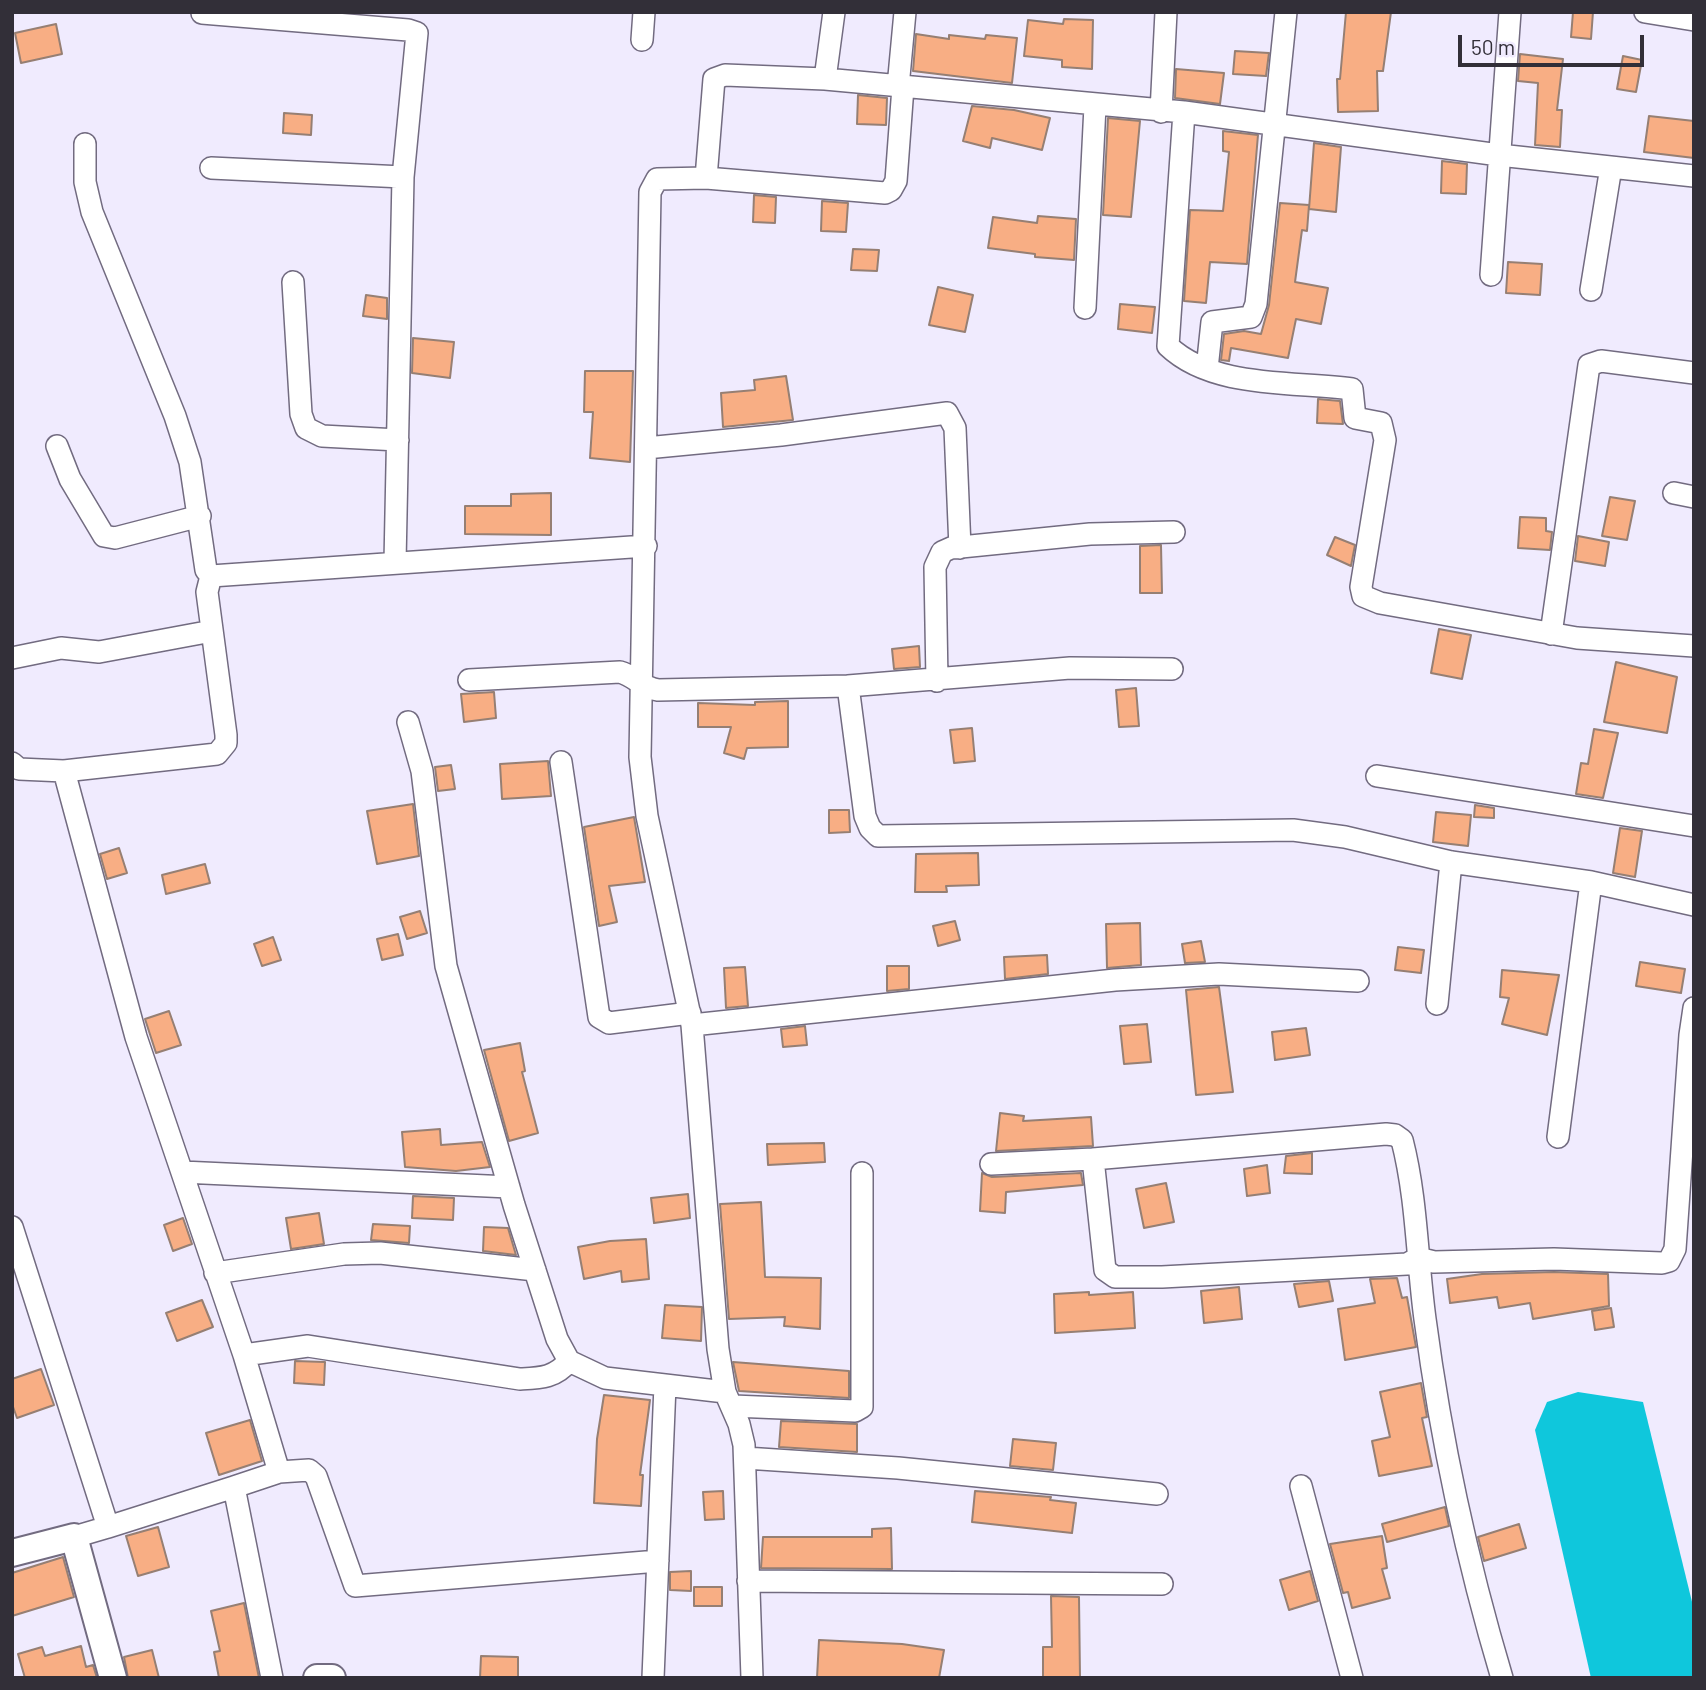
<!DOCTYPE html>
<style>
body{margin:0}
#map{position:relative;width:1706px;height:1690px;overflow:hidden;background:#f0ebfe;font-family:Barlow,sans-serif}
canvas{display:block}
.frame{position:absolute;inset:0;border:14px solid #322f38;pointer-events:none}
.scale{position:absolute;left:1458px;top:35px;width:186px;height:32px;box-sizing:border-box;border:4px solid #322f38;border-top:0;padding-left:9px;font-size:21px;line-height:24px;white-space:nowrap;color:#322f38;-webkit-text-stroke:5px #f0ebfe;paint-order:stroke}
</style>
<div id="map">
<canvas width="1706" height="1690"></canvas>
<div class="frame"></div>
<div class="scale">50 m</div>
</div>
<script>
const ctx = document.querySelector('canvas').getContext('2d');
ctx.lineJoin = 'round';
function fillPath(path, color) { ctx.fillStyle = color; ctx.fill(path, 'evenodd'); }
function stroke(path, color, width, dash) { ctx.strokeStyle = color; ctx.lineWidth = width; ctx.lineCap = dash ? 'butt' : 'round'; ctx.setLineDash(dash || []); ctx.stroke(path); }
fillPath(new Path2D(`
 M1578 1392 1643 1402 1694 1610V1678H1591L1535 1430 1547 1402Z`), '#0fc7dc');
const building = new Path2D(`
 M1346 12H1391L1383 71H1377L1378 111 1338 112 1337 79H1340Z
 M1573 12H1593L1591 39 1571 37Z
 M1064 19 1093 20 1092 69 1062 67V60L1024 56 1028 20 1063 24Z
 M56 24 62 54 21 63 15 33Z
 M916 34 949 39V35L985 39 986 35 1017 38 1012 83 913 71Z
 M1235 51 1269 53 1266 76 1233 74Z
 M1520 54 1563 59 1557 110H1562L1560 147 1535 145 1538 83 1518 81Z
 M1623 56 1642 60 1636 92 1617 89Z
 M1176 69 1224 73 1220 104 1175 98Z
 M858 95 887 98 886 125 857 124Z
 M972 106 1014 110 1050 118 1042 150 992 138 990 148 963 141Z
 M284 113 312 115 311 135 283 133Z
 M1649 116 1694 121V158L1644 152Z
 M1108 118 1140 121 1131 217 1103 215Z
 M1223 131 1258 135 1247 264 1210 262 1206 303 1184 301 1190 210 1223 211 1229 152 1223 151Z
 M1314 143 1341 147 1336 212 1309 209Z
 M1442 161 1467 164 1466 194 1441 193Z
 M754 195 776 197 775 223 753 222Z
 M822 201 848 203 846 232 821 231Z
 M1280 203 1309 205 1307 231 1302 230 1295 282 1328 288 1321 324 1296 319 1288 358 1231 348 1229 361 1221 360 1224 334 1244 331 1261 334 1269 305Z
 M1038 216 1076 219 1074 260 1035 257V254L988 248 993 217 1037 223Z
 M853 249 879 250 877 271 851 270Z
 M1508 262 1542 264 1540 295 1506 293Z
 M938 287 973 295 965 332 929 325Z
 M366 295 387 298V319L363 316Z
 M1120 304 1155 307 1152 333 1118 329Z
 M413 338 454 342 450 378 412 373Z
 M585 371H633L630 462 590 458 593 412H584Z
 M786 376 793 420 723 427 721 393 755 390 754 380Z
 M1318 399 1340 401 1343 424 1317 423Z
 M551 493V535L465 534V506H511V494Z
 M1610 497 1635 501 1627 540 1602 536Z
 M1520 517 1546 518V531L1552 532 1550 550 1518 548Z
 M1578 536 1609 542 1605 566 1575 561Z
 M1335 537 1355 545 1351 566 1327 555Z
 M1161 545 1162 593H1140V546Z
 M1439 629 1471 635 1462 679 1431 673Z
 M919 646 920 667 894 669 892 649Z
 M1616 662 1677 677 1667 733 1604 722Z
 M1136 688 1139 726 1119 727 1116 690Z
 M494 692 496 718 464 722 461 694Z
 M788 701V747L747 748 744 759 724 753 731 727H698V703L755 705V702Z
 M972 728 975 761 954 763 950 730Z
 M1594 729 1618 733 1603 798 1576 794 1581 763 1588 764Z
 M548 761 551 796 502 799 500 764Z
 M451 765 455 789 438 791 435 767Z
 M413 804 419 856 377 864 367 811Z
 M1475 805 1494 808V818L1474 817Z
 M829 810H849L850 832 829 833Z
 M1436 812 1471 815 1468 846 1433 842Z
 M634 817 645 882 609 886 617 922 599 926 584 827Z
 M1620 828 1642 831 1635 877 1613 873Z
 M119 848 127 873 107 879 100 854Z
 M978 853 979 885 946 886 947 892H915L916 854Z
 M205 864 210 883 166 894 162 875Z
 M420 911 427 933 407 939 400 917Z
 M955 921 960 940 938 946 933 926Z
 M1140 923 1141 965 1107 968 1106 924Z
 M398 934 403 955 382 960 377 939Z
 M273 937 281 960 262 966 254 944Z
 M1201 941 1205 962 1185 963 1182 944Z
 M1398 947 1424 950 1421 973 1395 970Z
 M1047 955 1048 974 1005 979 1004 957Z
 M1640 962 1685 969 1681 993 1636 986Z
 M887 966H909V989L887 991Z
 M745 967 748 1006 726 1008 724 968Z
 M1502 970 1559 975 1547 1035 1502 1024 1509 998 1500 997Z
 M1219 987 1233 1092 1196 1095 1186 990Z
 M169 1011 181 1045 156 1053 145 1019Z
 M1147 1024 1151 1062 1124 1064 1120 1026Z
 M805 1026 807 1045 783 1047 781 1029Z
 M1306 1028 1310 1055 1275 1060 1272 1032Z
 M520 1043 525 1071 522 1072 538 1133 509 1141 484 1050Z
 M1000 1113 1024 1116 1023 1121 1091 1117 1093 1146 996 1151Z
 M440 1129 441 1145 482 1142 490 1167 456 1171 405 1167 402 1132Z
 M824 1143 825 1162 768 1165 767 1144Z
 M1312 1153V1174L1284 1173 1286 1156Z
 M1267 1165 1270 1193 1247 1196 1244 1169Z
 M982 1173 992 1177 1081 1173 1083 1185 1006 1192 1005 1213 980 1211Z
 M1166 1183 1174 1222 1144 1228 1136 1189Z
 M688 1194 690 1218 654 1223 651 1198Z
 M413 1196 454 1198 453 1220 412 1218Z
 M761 1202 765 1277 821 1278 820 1329 784 1326 785 1317 729 1319 720 1204Z
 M319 1213 324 1244 291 1249 286 1218Z
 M183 1218 192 1244 173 1251 164 1225Z
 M373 1224 410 1226 409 1243 371 1240Z
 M484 1227 508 1228 516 1255 483 1251Z
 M646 1239 649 1279 622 1282 621 1271 584 1279 578 1247 610 1241Z
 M1554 1272 1608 1274 1609 1306 1533 1319 1530 1303 1499 1308 1497 1297 1450 1303 1447 1279 1482 1274Z
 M1397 1278 1402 1298 1407 1297 1416 1347 1345 1360 1338 1309 1375 1303 1370 1279Z
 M1329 1281 1333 1301 1299 1307 1294 1284Z
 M1239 1287 1242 1319 1204 1323 1201 1291Z
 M1089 1292V1295L1133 1292 1135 1328 1055 1333 1054 1294Z
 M202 1300 213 1327 177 1341 166 1313Z
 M665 1305 702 1307 701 1341 662 1338Z
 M1611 1308 1614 1327 1595 1330 1592 1311Z
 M295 1361 325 1362 324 1385 294 1383Z
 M733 1362 849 1371V1398L739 1391Z
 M41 1369 54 1405 17 1418 12 1404V1379Z
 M1421 1383 1427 1417 1422 1418 1432 1466 1379 1476 1372 1441 1390 1437 1380 1392Z
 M604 1395 650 1400 640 1475H643L641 1506 594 1503 597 1439Z
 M250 1420 262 1461 219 1475 206 1433Z
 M781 1421 857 1424V1452L779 1447Z
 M1013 1439 1056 1443 1053 1470 1010 1466Z
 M723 1491 724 1519 705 1520 703 1492Z
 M975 1491 1051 1497 1050 1500 1076 1503 1072 1533 972 1522Z
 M1445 1507 1449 1526 1387 1542 1382 1524Z
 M1519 1524 1526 1548 1484 1561 1478 1537Z
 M158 1527 169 1567 138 1576 126 1536Z
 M891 1528 892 1569 761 1568 763 1537H872V1529Z
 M1382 1536 1387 1568 1382 1569 1390 1598 1352 1608 1348 1592 1343 1593 1330 1544Z
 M63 1557 74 1597 12 1616V1573Z
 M691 1571V1591L670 1590V1572Z
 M1310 1571 1318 1601 1289 1610 1280 1580Z
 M694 1587H722V1606H694Z
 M1051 1596 1079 1597 1080 1678H1043V1647H1052Z
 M244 1603 259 1678H219L214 1652 220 1651 211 1611Z
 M819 1640 902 1644 944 1650 939 1678H817Z
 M81 1646 86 1667 93 1665 97 1678H25L18 1654 42 1647 45 1656Z
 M152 1650 159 1678H128L124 1657Z
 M481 1656 518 1657V1678H480Z`);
fillPath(building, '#f8ae84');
stroke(building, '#967f73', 2);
const minor = new Path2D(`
 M834 12 825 79 1184 112 1499 155 1694 176
 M1645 12 1694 20
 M202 13 408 30 417 33 403 177 395 562
 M642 40 644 12
 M898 87 905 12
 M1161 112 1166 12
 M1184 112 1168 346C1213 389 1295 381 1352 389L1355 418 1381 423 1385 440 1361 587 1363 596 1380 603 1577 638 1694 646
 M85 144V182L92 212 175 416 190 462 206 570 211 576
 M211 168 403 177
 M706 178 885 193 891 190 896 181 903 87
 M1491 275 1510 12
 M293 282 301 414 306 428 322 436 398 440
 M1591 290 1611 167
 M1085 308 1095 106
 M1207 369 1212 322 1251 317 1256 304 1286 12
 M57 446 70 479 104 536 115 538 200 516
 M646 448 781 435 947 413 955 428 960 548
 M1674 493 1694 497
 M1551 634 1589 365 1601 361 1694 373
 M12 658 61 648 99 652 212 631
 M469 680 620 672C635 676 642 688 658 690L848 686 865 816 870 828 878 836 1293 830 1345 837 1451 862 1591 882 1694 905
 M937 681 935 567 942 552 951 548 1090 534 1174 532
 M848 686 1070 668 1172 669
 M408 722 422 771 446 966 514 1205 557 1339 569 1361 605 1378 725 1392
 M561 762 599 1017 609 1023 690 1013
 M12 763 19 769 64 771 136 1037 244 1355 279 1472 234 1487 272 1678
 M64 771 217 754 226 743V735L207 592 211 576 646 546
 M1377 776 1694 826
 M1437 1004 1451 862
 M1694 1008 1690 1035H1694
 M692 1025 1115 980 1219 974 1358 981
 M1558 1137 1591 882
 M1093 1159 1386 1134 1395 1135 1402 1140C1417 1198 1417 1260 1425 1319 1441 1440 1467 1561 1502 1678
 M991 1164 1093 1159 1105 1270 1115 1277H1162L1407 1264 1418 1258 1434 1262 1554 1259 1662 1263 1669 1261 1675 1249 1690 1035
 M182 1172 509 1187
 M12 1227 108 1527 74 1537
 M215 1273 344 1254 380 1253 535 1270
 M244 1355 308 1346 520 1379C540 1378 555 1378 569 1361
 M733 1406 855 1411 862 1407V1173
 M745 1458 898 1468 1157 1494
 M279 1472 309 1470 316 1476 355 1586 658 1561
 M1301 1486 1352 1678
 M108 1527 234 1487
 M748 1581 1162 1584
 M653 1678 665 1385
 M752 1678 744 1445 739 1424 725 1392 718 1349 692 1025 647 816 640 757 650 192 657 179 706 178 714 79 725 75 825 79`);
const tertiary = new Path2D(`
 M12 1553 74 1537 113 1678
 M317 1678H332`);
stroke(minor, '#726b80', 24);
stroke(tertiary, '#726b80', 30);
stroke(minor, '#fff', 21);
stroke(tertiary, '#fff', 26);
</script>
